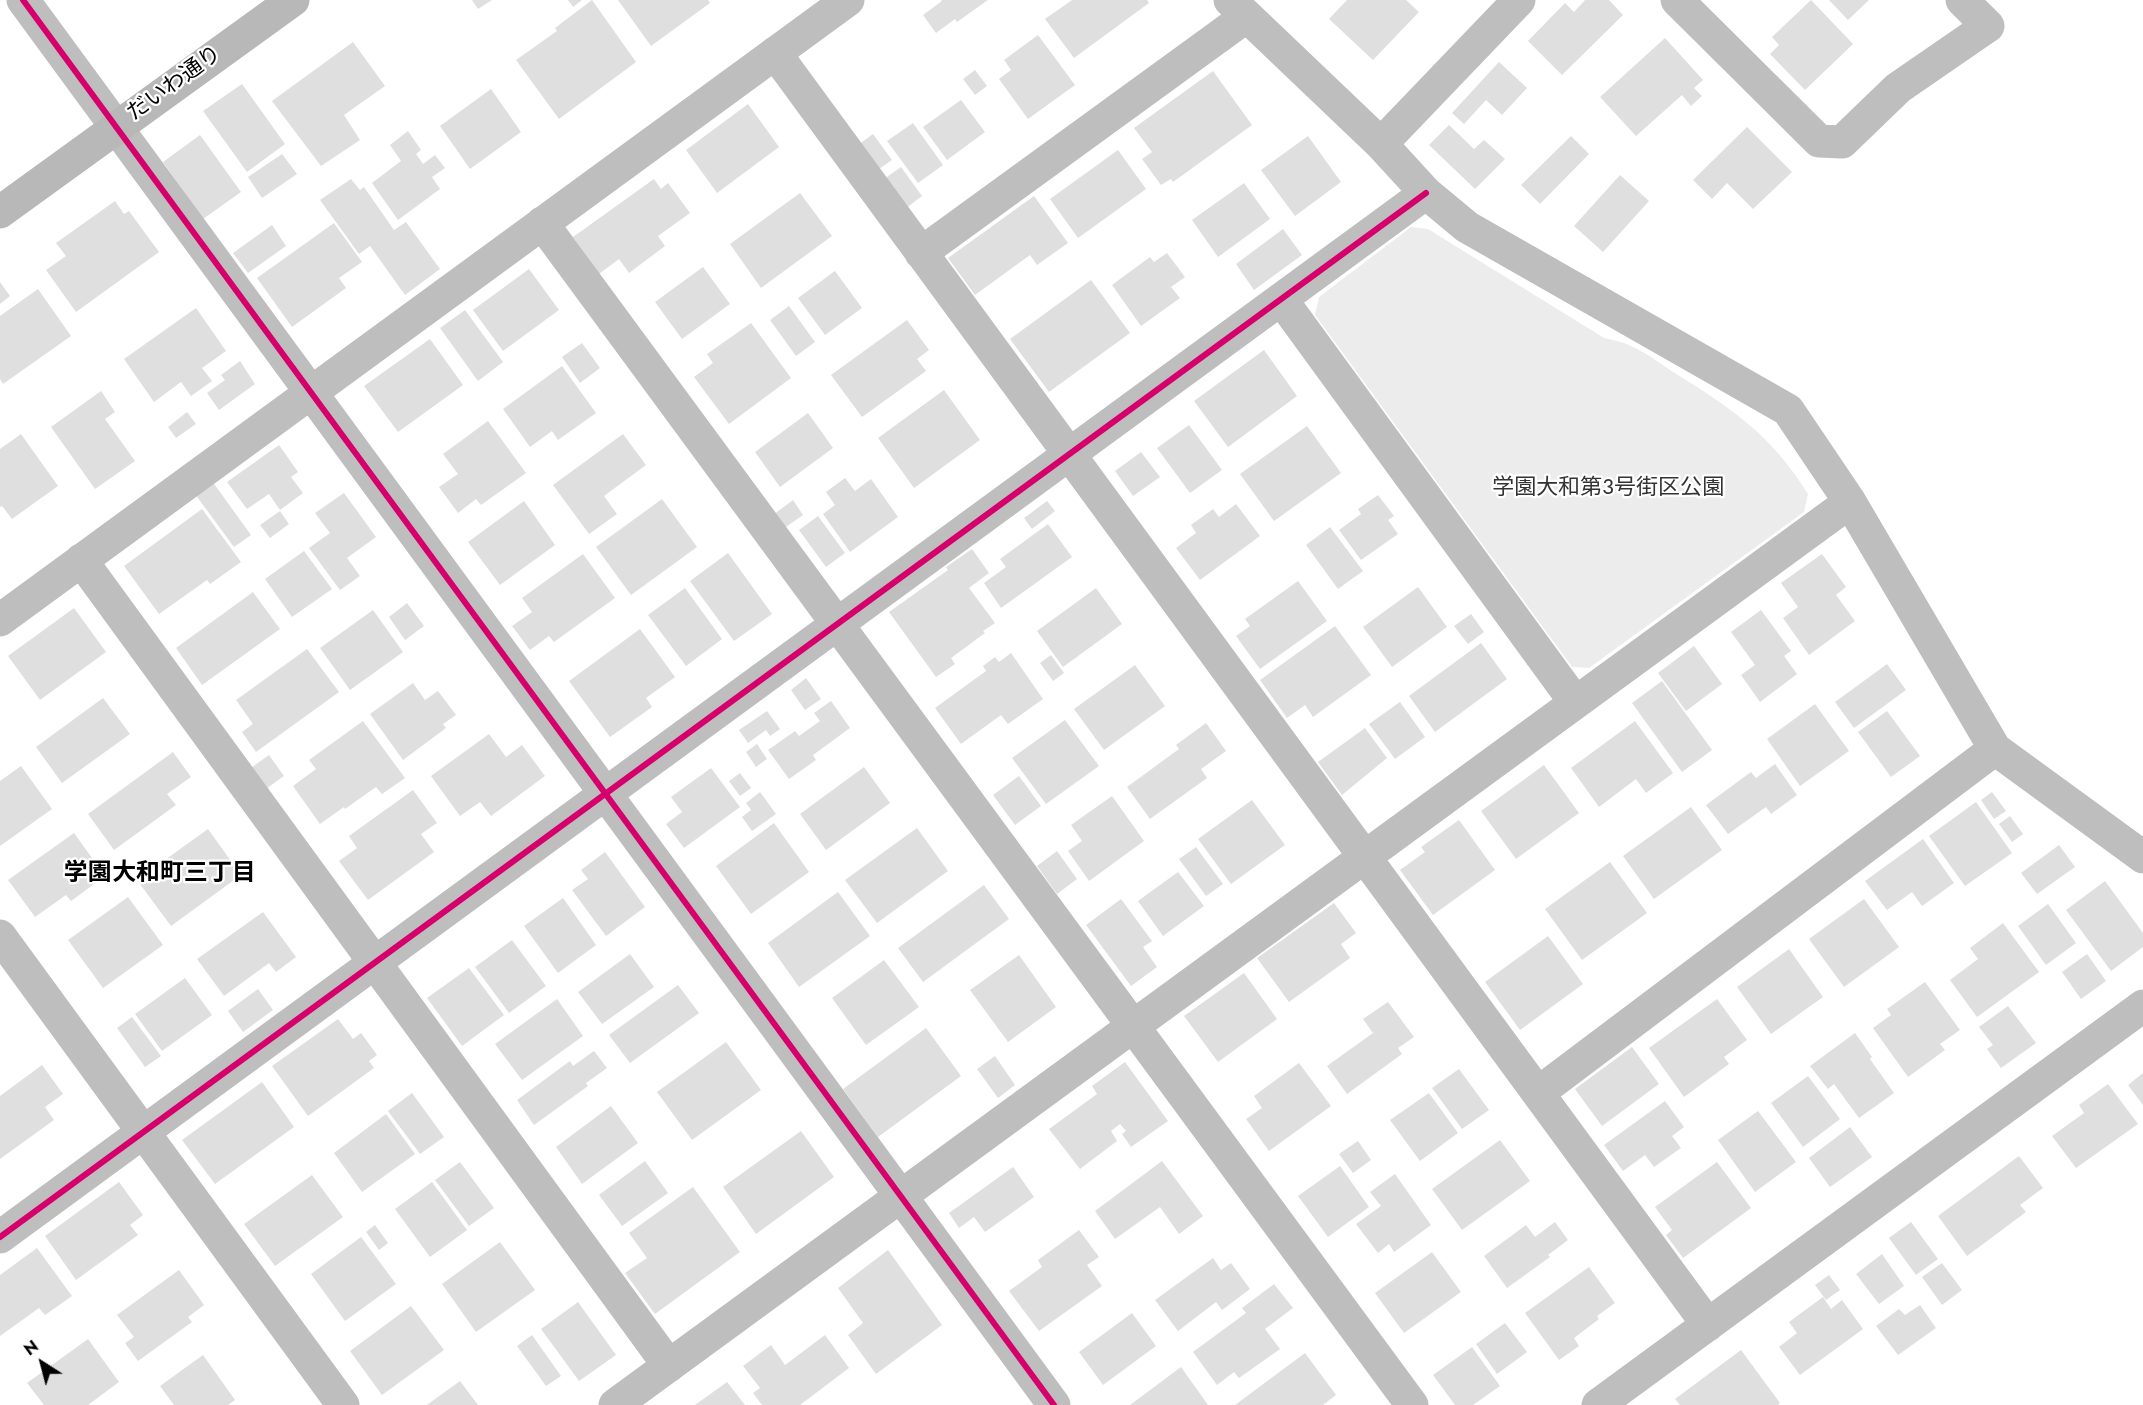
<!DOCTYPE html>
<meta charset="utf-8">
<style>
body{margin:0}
#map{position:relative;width:2143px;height:1405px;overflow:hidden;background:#fff;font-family:Jost,sans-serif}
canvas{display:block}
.north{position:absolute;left:12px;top:1333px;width:60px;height:60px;-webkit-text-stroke:4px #fff;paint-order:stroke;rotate:324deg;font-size:16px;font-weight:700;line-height:24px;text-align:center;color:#000}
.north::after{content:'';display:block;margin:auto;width:21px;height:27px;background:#000;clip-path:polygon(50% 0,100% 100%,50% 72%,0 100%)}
</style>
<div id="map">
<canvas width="2143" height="1405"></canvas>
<div class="north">N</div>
</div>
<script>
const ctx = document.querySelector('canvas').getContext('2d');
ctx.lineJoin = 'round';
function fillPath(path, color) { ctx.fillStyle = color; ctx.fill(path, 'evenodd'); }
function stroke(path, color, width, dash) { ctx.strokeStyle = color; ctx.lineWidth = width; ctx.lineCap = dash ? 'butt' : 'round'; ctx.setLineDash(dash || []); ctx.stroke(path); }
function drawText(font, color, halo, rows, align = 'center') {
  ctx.font = font + ' Jost,"Noto Sans JP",sans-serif'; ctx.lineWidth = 4.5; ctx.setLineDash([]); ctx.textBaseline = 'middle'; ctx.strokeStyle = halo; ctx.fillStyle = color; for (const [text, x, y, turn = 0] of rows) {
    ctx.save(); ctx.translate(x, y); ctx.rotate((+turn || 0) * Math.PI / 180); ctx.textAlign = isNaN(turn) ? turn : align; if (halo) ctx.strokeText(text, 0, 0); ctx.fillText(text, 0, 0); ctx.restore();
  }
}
fillPath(new Path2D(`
 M1411 227 1428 229 1604 338C1613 340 1623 342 1631 346 1647 353 1662 365 1678 375 1734 410 1772 436 1808 494L1804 512 1589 668 1572 667 1315 315 1319 297Z`), '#ececec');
fillPath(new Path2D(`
 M472 0H492L478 9Z
 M568 0H582L573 7Z
 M592 0 636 62 559 119 516 60 557 31 555 28Z
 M618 0H708L710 3 651 46Z
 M941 0H988L957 22 955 19 936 33 923 15 942 1Z
 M1072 0H1147L1149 3 1074 58 1045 19Z
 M1347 0H1406L1419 12 1373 60 1329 19Z
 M1585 0H1609L1623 15 1562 75 1528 41 1565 3 1574 12Z
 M1811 0 1853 44 1805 90 1770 54 1779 45 1772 37Z
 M1829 0H1869L1848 20Z
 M1038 35 1075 85 1028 119 999 79 1011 70 1004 60Z
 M1665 38 1703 80 1694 88 1702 96 1691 106 1682 95 1636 136 1600 97Z
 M353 42 385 86 344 115 360 140 321 166 272 101Z
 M1499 62 1527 88 1502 115 1486 100 1464 124 1452 113Z
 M975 70 987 86 975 95 963 79Z
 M1213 71 1252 125 1173 182 1171 179 1161 185 1142 159 1152 152 1134 128Z
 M242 84 285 144 247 172 203 111Z
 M491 89 521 132 470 169 440 126Z
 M961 100 985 132 947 160 923 127Z
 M748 104 779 147 717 193 686 150Z
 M913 123 943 165 918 183 887 141Z
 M1449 125 1474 149 1484 140 1505 159 1475 189 1429 145Z
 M1747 127 1792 172 1753 209 1727 183 1712 199 1693 180Z
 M408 131 421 150 416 154 423 164 435 155 445 168 432 177 440 189 398 220 372 183 401 161 390 145Z
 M873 134 892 160 876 171 858 145Z
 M200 135 241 192 203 219 163 162Z
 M1308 136 1341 182 1295 216 1261 170Z
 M1571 136 1589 154 1540 204 1521 185Z
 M1118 150 1146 189 1078 238 1050 199Z
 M282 154 297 174 262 198 248 177Z
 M901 167 922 196 905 209 884 179Z
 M1620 175 1649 201 1603 252 1574 226Z
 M351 179 360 190 364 187 394 230 406 222 440 269 405 295 370 246 359 254 320 200Z
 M654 179 661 189 668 183 690 213 658 236 665 246 629 273 619 259 599 274 573 237Z
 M1244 183 1270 219 1218 257 1192 220Z
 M800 193 832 236 761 288 730 244Z
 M1034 196 1068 243 1037 265 1030 255 975 295 948 258Z
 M115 201 124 214 129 211 159 252 76 312 46 270 66 256 56 243Z
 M334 223 362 262 339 278 346 288 292 327 257 278Z
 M272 225 286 246 248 273 233 253Z
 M1283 229 1302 255 1254 290 1236 264Z
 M1167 253 1185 277 1171 287 1180 298 1141 326 1112 285 1150 257 1154 262Z
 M703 267 730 304 682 339 655 302Z
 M529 269 559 310 503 351 473 310Z
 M835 271 862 308 825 335 798 298Z
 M1091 280 1130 333 1049 392 1010 339Z
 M0 282 10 296 0 304Z
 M38 289 71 336 3 384 0 379V316Z
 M789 306 815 342 796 356 770 320Z
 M196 308 226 351 202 368 212 381 191 396 181 382 154 402 124 359Z
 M465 310 503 362 478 381 440 328Z
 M907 320 929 350 917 359 926 371 862 417 831 375Z
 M751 323 791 378 729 424 694 377 713 363 707 354Z
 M430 339 463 385 398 432 364 386Z
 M582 343 600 368 580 383 562 357Z
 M1264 350 1297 396 1228 447 1194 401Z
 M240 361 255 384 219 410 207 393 225 380 221 375Z
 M562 366 596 413 558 440 552 431 530 447 503 409Z
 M944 390 980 440 914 488 878 438Z
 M101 391 115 412 105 419 135 461 95 489 51 427Z
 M187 412 196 424 176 438 168 427Z
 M808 413 833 448 780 487 755 452Z
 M488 421 526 473 481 505 476 499 458 513 439 487 458 474 443 454Z
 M1189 425 1222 470 1190 493 1157 448Z
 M1307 426 1341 473 1274 521 1240 474Z
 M21 434 58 486 12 519 2 506 0 507V449Z
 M623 434 646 465 604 496 617 514 589 534 553 485Z
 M279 445 298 472 291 477 303 493 280 510 269 494 247 509 227 482Z
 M1141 452 1160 477 1133 496 1115 471Z
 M845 478 855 491 871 479 898 517 850 552 823 514 835 505 826 492Z
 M212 481 251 535 234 547 195 494Z
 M344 493 376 537 347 558 360 576 340 590 309 548 330 533 315 513Z
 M1378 495 1394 516 1388 520 1398 534 1361 560 1339 530 1361 514 1358 509Z
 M662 499 697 547 631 595 596 547Z
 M793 500 803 515 783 529 773 515Z
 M524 501 555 545 500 585 468 542Z
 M1047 501 1055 511 1032 529 1024 518Z
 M1236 504 1260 536 1200 580 1176 548 1196 533 1191 525 1213 509 1219 517Z
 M202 509 241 562 210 584 207 580 159 614 124 566Z
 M280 511 289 524 270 538 260 525Z
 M818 516 845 553 826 567 799 530Z
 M1048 524 1072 557 1001 608 984 583 1006 567 1000 559Z
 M1330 527 1363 571 1338 589 1306 545Z
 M972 549 989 573 969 588 995 623 983 631 985 633 951 658 955 664 936 677 889 612 948 570 946 567Z
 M304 551 332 589 292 617 265 579Z
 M728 553 772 614 734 641 690 581Z
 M583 554 615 598 554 642 549 636 530 650 512 626 532 612 522 598Z
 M1822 554 1846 587 1836 595 1855 621 1809 655 1783 618 1798 607 1781 583Z
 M1298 581 1327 621 1260 669 1236 636 1250 626 1245 619Z
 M1418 587 1447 627 1392 667 1363 627Z
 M685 588 722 639 686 666 648 615Z
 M1096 588 1122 624 1063 667 1037 631Z
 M253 592 280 629 202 685 176 648Z
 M407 603 424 626 405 640 389 617Z
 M74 608 106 652 40 700 8 656Z
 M373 610 403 652 350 690 320 648Z
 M1761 610 1791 651 1784 656 1797 674 1760 702 1741 675 1755 665 1731 632Z
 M1471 614 1484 632 1468 644 1454 626Z
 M1335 626 1371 675 1313 717 1305 705 1287 718 1260 680Z
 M640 629 675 677 646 698 652 707 610 737 569 681Z
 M1481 643 1507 679 1435 732 1409 696Z
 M1694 646 1722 684 1686 711 1658 673Z
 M307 649 339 692 256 752 242 732 253 724 236 700Z
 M1011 653 1043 699 1008 724 1001 715 961 744 935 708 986 671 983 666 995 657 999 662Z
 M1051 655 1064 673 1053 681 1040 663Z
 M1887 664 1906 690 1854 728 1835 702Z
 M1135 665 1165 706 1104 750 1074 709Z
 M806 678 821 699 805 710 791 690Z
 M1662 681 1712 750 1682 772 1632 703Z
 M413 683 425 700 438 691 456 715 443 724 446 728 403 760 370 714Z
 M103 698 130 734 62 783 36 747Z
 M831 701 850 728 813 755 816 760 789 779 768 750 795 731 799 736 820 721 814 713Z
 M1400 702 1425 737 1395 759 1369 724Z
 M1815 704 1849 751 1800 786 1767 739Z
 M767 711 780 729 770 736 766 730 748 743 739 730Z
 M1887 711 1920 756 1891 777 1858 732Z
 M1065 720 1099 766 1046 804 1012 758Z
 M363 721 405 778 382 794 376 787 345 809 344 807 320 824 293 786 316 769 309 760Z
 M1635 721 1673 773 1646 793 1636 779 1599 807 1571 768Z
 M1206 723 1226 751 1201 769 1207 778 1150 819 1127 787 1179 749 1176 745Z
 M1365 728 1387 758 1342 795 1318 762Z
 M489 734 506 757 522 745 545 776 491 816 480 802 460 816 431 776Z
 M757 744 767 759 756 767 746 752Z
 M173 752 191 777 167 794 176 805 114 850 88 814Z
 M269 755 284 776 263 791 248 770Z
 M1775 764 1797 795 1771 814 1766 807 1728 834 1706 805 1751 772 1756 778Z
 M1544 765 1579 813 1516 859 1481 811Z
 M21 766 52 809 0 846V781Z
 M864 767 890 803 826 850 800 814Z
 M711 768 740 807 684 848 666 824 682 812 671 797Z
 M740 773 751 788 740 796 729 781Z
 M1019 776 1041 806 1015 825 993 795Z
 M413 790 437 823 421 834 434 852 368 900 339 861 357 848 349 836Z
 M760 792 776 814 752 831 742 817 751 810 746 803Z
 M1992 792 2006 811 1994 819 1981 800Z
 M1112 796 1144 841 1089 881 1068 851 1082 841 1071 825Z
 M1252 800 1285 845 1231 884 1198 839Z
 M1976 802 2012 853 1965 886 1929 836Z
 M1691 807 1722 850 1654 899 1623 856Z
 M2010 816 2023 834 2012 842 1999 824Z
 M1459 820 1495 870 1433 915 1400 870 1425 852 1421 847Z
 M774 823 809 872 751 914 716 866Z
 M917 828 948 871 877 923 845 880Z
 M208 829 241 875 171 926 137 880Z
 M74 833 105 876 71 901 66 895 35 917 8 880Z
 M1923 839 1954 883 1922 906 1912 892 1887 910 1865 881Z
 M2059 845 2075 867 2037 894 2021 873Z
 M1196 847 1223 884 1206 896 1179 859Z
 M1057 851 1077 879 1057 894 1037 866Z
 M605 852 645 907 606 936 572 890 588 879 581 870Z
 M1610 862 1647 913 1582 960 1545 909Z
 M1178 872 1204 906 1163 936 1138 901Z
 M2105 881 2143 933V947L2111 971 2066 910Z
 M984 885 1009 919 923 982 898 948Z
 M838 892 870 936 799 987 768 943Z
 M128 897 163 945 103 988 68 940Z
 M563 898 596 945 558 973 524 926Z
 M1121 899 1152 941 1143 947 1157 967 1131 986 1086 925Z
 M1864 899 1899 947 1844 987 1809 939Z
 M1334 903 1356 933 1341 944 1350 958 1289 1002 1257 958Z
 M2048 904 2076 943 2046 965 2018 926Z
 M263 912 296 957 276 972 269 963 224 996 197 959Z
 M2003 923 2039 972 1977 1017 1950 980 1978 959 1970 948Z
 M1548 936 1583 984 1520 1030 1485 982Z
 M512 940 546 986 509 1013 475 967Z
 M1789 949 1823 997 1771 1034 1737 987Z
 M630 954 654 987 602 1024 578 992Z
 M2087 954 2106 981 2081 999 2062 972Z
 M1019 955 1056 1007 1008 1042 970 990Z
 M884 960 919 1007 866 1045 832 998Z
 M469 968 504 1015 462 1046 427 998Z
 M1244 973 1277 1019 1218 1062 1184 1016Z
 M185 978 212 1015 162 1051 135 1014Z
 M1925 982 1960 1030 1940 1044 1945 1050 1908 1077 1873 1028 1891 1015 1887 1009Z
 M678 985 699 1013 630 1063 609 1035Z
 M258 989 273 1010 243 1032 228 1011Z
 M557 999 583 1036 522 1080 495 1044Z
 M1717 999 1747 1040 1724 1057 1729 1064 1684 1097 1649 1048Z
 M1388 1002 1414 1037 1398 1048 1402 1054 1347 1094 1327 1066 1373 1033 1363 1019Z
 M2008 1006 2036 1043 2001 1068 1987 1049 1993 1045 1979 1027Z
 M132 1017 161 1056 145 1067 117 1028Z
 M338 1019 353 1039 361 1033 377 1055 369 1061 374 1068 308 1116 272 1066Z
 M926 1028 961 1076 878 1137 843 1089Z
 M1855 1033 1872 1057 1870 1059 1894 1093 1859 1118 1834 1084 1828 1089 1810 1066Z
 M726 1042 761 1090 692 1140 657 1092Z
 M1632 1047 1659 1084 1602 1126 1575 1089Z
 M594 1051 607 1068 586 1083 588 1086 534 1125 517 1100 570 1061 573 1066Z
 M995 1056 1015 1085 998 1098 977 1069Z
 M1125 1062 1168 1121 1131 1147 1122 1134 1126 1131 1120 1124 1111 1131 1117 1141 1080 1169 1049 1129 1097 1094 1092 1086Z
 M1299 1063 1331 1106 1269 1151 1246 1119 1262 1108 1254 1096Z
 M42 1065 63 1094 45 1107 54 1120 0 1159V1096Z
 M1459 1069 1489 1110 1462 1129 1432 1088Z
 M2143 1073V1105L2128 1085Z
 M1808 1076 1840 1119 1803 1147 1771 1103Z
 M262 1082 294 1127 215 1184 182 1140Z
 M2108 1084 2138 1124 2076 1168 2052 1136 2084 1113 2079 1105Z
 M412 1093 444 1137 420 1154 388 1111Z
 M1429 1093 1458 1133 1420 1161 1390 1120Z
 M1665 1101 1684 1127 1672 1136 1681 1148 1654 1167 1645 1155 1623 1171 1604 1145Z
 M611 1106 638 1143 582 1184 556 1147Z
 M1758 1111 1796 1162 1755 1192 1718 1140Z
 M386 1114 415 1154 362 1192 334 1153Z
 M1850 1127 1872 1157 1830 1187 1809 1158Z
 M801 1131 834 1177 756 1234 723 1187Z
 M1500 1140 1530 1181 1462 1230 1432 1189Z
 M1358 1141 1371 1160 1353 1173 1339 1154Z
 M2019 1156 2043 1188 2020 1205 2026 1212 1967 1256 1938 1216Z
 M645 1161 668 1193 622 1226 599 1195Z
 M1162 1161 1203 1216 1179 1234 1160 1207 1115 1239 1095 1211Z
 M460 1162 494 1208 469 1226 435 1180Z
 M1717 1162 1751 1208 1683 1258 1666 1235 1672 1230 1655 1207Z
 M1340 1166 1369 1207 1328 1237 1298 1196Z
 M1013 1167 1034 1197 985 1232 974 1217 959 1228 949 1213Z
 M1395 1174 1431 1225 1394 1252 1389 1244 1378 1253 1356 1224 1381 1206 1370 1192Z
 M312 1175 343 1217 275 1266 244 1224Z
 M119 1182 143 1215 130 1225 138 1235 76 1280 45 1236Z
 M432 1182 467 1230 430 1257 395 1209Z
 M693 1187 740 1252 655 1314 625 1273 647 1258 629 1233Z
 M1555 1222 1568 1240 1548 1255 1550 1257 1507 1288 1484 1256 1526 1225 1535 1237Z
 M1911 1222 1938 1259 1916 1275 1889 1238Z
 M375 1225 388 1243 379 1250 366 1232Z
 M1079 1230 1099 1257 1087 1265 1102 1286 1039 1331 1009 1291 1042 1267 1038 1260Z
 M361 1237 396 1284 345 1321 311 1274Z
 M500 1242 535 1290 476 1332 442 1284Z
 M37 1248 72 1296 45 1315 39 1308 0 1336V1275Z
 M888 1250 942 1325 876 1374 848 1335 863 1323 838 1288Z
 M1432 1252 1461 1292 1404 1333 1375 1293Z
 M1882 1254 1904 1286 1879 1304 1856 1274Z
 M1213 1258 1221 1270 1231 1263 1250 1289 1222 1310 1216 1302 1178 1331 1155 1300Z
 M1942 1263 1962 1290 1942 1305 1922 1277Z
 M1589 1267 1615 1303 1597 1316 1599 1319 1574 1338 1579 1346 1559 1360 1525 1313Z
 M179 1270 204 1305 188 1317 192 1322 138 1361 125 1343 134 1337 117 1315Z
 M1829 1275 1840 1290 1826 1300 1815 1285Z
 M1274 1284 1293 1308 1265 1329 1280 1349 1239 1378 1234 1372 1217 1385 1193 1352 1246 1313 1242 1308Z
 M1823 1297 1831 1309 1842 1300 1863 1329 1800 1375 1779 1347 1797 1333 1789 1322Z
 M578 1302 616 1355 579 1381 541 1329Z
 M1920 1305 1936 1328 1898 1355 1876 1326 1899 1309 1905 1315Z
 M411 1306 444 1350 382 1395 350 1351Z
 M1132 1313 1156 1346 1103 1385 1079 1352Z
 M1505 1323 1527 1352 1497 1374 1476 1344Z
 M532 1335 561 1376 546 1386 517 1346Z
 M825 1335 849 1368 800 1405H762L753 1393 760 1388 743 1366 771 1345 785 1365Z
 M88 1339 119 1382 88 1405H44L27 1383Z
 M1472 1347 1500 1386 1473 1405H1455L1433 1375Z
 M1741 1350 1780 1403 1778 1405H1680L1675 1399Z
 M1305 1353 1336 1395 1323 1405H1235Z
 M203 1355 235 1400 228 1405H174L160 1386Z
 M1181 1367 1208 1405H1130Z
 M460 1381 478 1405H427L431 1402Z
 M727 1382 745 1405H695Z`), '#dfdfdf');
stroke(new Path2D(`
 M23 0 1054 1405
 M1230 0 1381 144 1426 193 1467 227 1788 410 1850 502 1995 749 2143 857
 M1677 0 1819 141 1842 142 1898 88 1988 26 1962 0
 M775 53 1708 1325
 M1381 144 1519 0
 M542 223 1412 1405
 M921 253 1247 16
 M1281 299 1575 702
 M81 560 669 1366
 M0 620 848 0
 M0 936 343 1405
 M1538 1093 1995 749
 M0 1237 1426 193
 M615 1405 1850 502
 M1598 1405 2143 1006`), '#bebebe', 33);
stroke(new Path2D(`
 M0 212 293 0`), '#b8b8b8', 33);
stroke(new Path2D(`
 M23 0 1054 1405
 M0 1237 1426 193`), '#d6006c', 6);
drawText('22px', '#000', '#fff', [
 ["だいわ通り",175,84,-36]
]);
drawText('22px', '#333', '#fff', [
 ["学園大和第3号街区公園",1608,489]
]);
drawText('bold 24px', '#000', '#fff', [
 ["学園大和町三丁目",160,874]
]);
</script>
